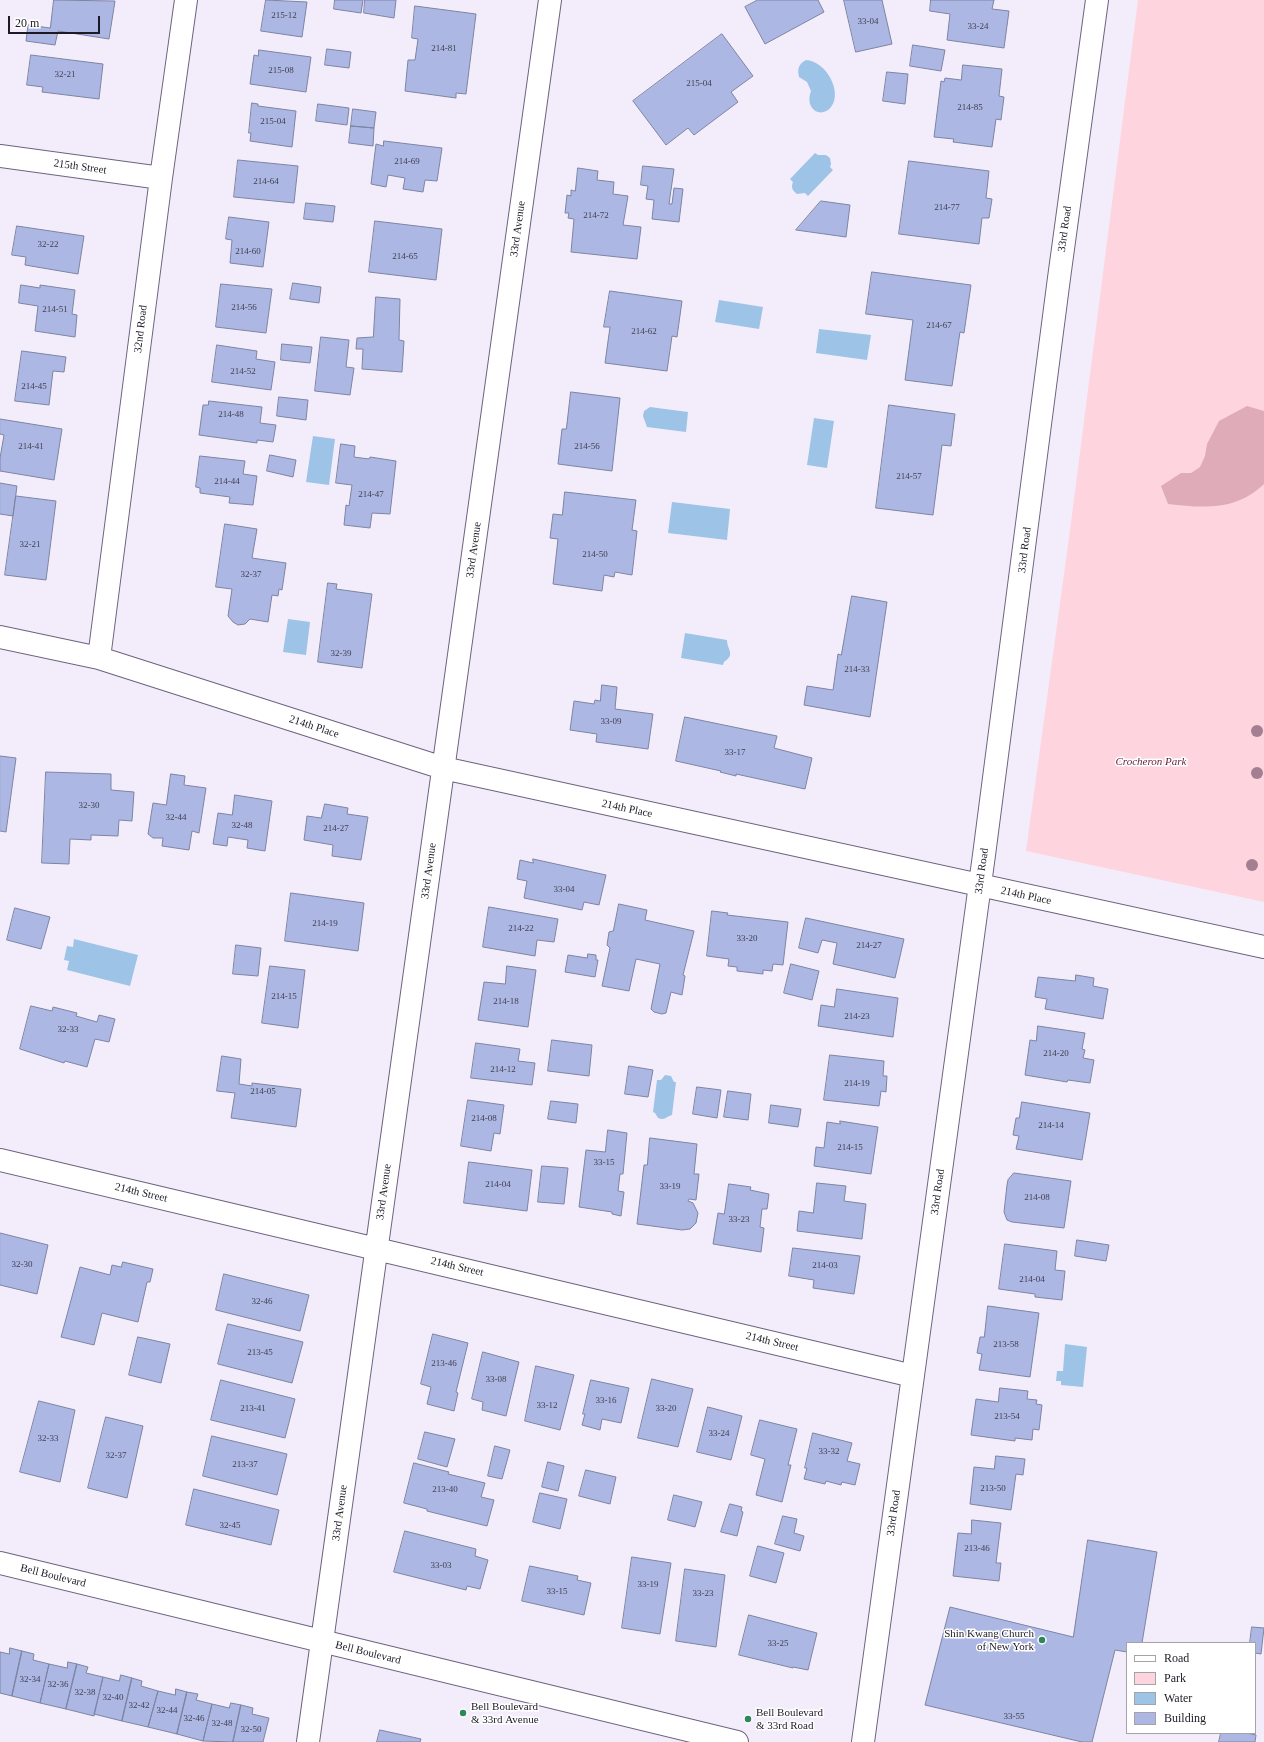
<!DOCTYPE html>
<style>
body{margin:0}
#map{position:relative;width:1264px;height:1742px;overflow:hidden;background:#f3edfb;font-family:"Times New Roman",serif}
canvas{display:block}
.legend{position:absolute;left:1126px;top:1642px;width:130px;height:92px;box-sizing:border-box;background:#fff;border:1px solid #a5a3a8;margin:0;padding:5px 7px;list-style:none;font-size:12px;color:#1e1a25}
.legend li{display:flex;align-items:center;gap:8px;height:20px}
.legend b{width:20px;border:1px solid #a5a3a8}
.scale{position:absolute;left:8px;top:16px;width:92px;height:18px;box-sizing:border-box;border:2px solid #1e1a25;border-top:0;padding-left:5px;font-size:12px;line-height:14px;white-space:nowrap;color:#1e1a25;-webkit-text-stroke:3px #fff;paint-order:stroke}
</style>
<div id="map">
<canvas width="1264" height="1742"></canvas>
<ul class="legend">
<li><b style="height:5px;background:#fff"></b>Road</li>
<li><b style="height:11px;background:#fed5df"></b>Park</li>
<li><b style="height:11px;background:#9dc3e6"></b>Water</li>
<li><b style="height:11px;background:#adb7e3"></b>Building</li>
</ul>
<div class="scale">20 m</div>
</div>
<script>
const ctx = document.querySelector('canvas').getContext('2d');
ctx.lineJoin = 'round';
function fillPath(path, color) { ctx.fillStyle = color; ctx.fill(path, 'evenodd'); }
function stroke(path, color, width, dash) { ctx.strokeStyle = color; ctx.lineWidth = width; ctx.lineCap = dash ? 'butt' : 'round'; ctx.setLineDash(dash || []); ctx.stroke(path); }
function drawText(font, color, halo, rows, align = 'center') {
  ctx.font = font + ' "Times New Roman",serif'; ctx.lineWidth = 3; ctx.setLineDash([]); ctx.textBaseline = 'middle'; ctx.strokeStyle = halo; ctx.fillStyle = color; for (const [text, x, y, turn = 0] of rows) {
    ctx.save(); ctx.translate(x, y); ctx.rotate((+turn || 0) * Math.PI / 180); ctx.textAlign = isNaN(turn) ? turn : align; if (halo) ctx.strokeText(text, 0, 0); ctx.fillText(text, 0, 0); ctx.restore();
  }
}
fillPath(new Path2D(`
 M1138 0H1264V902L1026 851 1070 530Z`), '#fed5df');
fillPath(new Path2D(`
 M1247 406 1264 411V484C1236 511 1204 508 1168 504L1161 486 1181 473H1191L1200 467 1205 456 1207 444 1219 421Z`), '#dfabb8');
fillPath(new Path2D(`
 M806 60C826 61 843 92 831 107 822 119 804 110 811 91L807 82 799 77C797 68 799 64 806 60Z
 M815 153 818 155H826L830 158 831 164 830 167 833 170 808 196 805 193 797 194C792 190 791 187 793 182L790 179Z
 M719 300 763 307 759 329 715 322Z
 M819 329 871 335 867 360 816 353Z
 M650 407 688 412 686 432 647 427 643 416 644 411Z
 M814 418 834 421 827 468 807 465Z
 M313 436 335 439 329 485 306 482Z
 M672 502 730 509 727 540 668 533Z
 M288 619 310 622 306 655 283 652Z
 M685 633 727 640C727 650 736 654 724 662L723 665 681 658Z
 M74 939 138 955 130 986 67 970 69 961 64 960 67 946 73 947Z
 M665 1075 671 1076 674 1082H676L672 1115C667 1116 665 1121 658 1118L655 1113 653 1112 657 1080H661Z
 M1065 1344 1087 1347 1083 1387 1061 1385V1381H1056L1057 1371H1063Z`), '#9dc3e6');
const building = new Path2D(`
 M54 0 115 1 109 39 58 31 55 45 26 41 28 25 50 28Z
 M266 0 307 2 302 37 261 31Z
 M335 0H363L361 13 334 9Z
 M365 0H396L394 18 364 13Z
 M758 0H818L824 12 765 44 745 7Z
 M844 0H882L892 44 856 52Z
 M931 0H994L992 9 1009 11 1004 48 947 40 950 14 930 11Z
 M415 6 476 14 466 94 456 93V98L405 91 408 60H415L418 39 412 38Z
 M722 34 753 76 731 92 738 102 694 135 688 128 666 145 633 101Z
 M913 45 945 50 941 71 910 66Z
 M327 49 351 52 349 68 325 65Z
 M259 50 311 57 306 92 250 84 254 55 258 56Z
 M31 55 103 64 99 99 42 92 43 87 27 85Z
 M963 65 1002 69 999 96 1004 97 1001 120 996 119 992 147 953 142 954 139 934 137 941 81 944 82 945 78 961 80Z
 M887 72 908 74 905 104 883 101Z
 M252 103 258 104V106L296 111 292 147 250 141 251 133H249Z
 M318 104 349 108 347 125 316 121Z
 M353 109 376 112 374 128 351 126Z
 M351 126 374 128 373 146 349 143Z
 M384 141 442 148 437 181 425 180 423 192 403 189 405 178 388 175 386 187 371 184 376 144 383 146Z
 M238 160 298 166 294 203 234 197Z
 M909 161 989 171 986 198 992 199 989 218H982L979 244 899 234Z
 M643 166 674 169 669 204H672L674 188 683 189 679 222 652 219 654 200 646 199 648 186 641 185Z
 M578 168 598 171 597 180 614 182 613 194 628 196 623 225 641 227 637 259 571 252 574 219 568 218 569 213H565L567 195 571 196V190L575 191Z
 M821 201 850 205 846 237 796 230Z
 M306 203 335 206 333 222 304 219Z
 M229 217 269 222 263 267 230 263 232 240 226 239Z
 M375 221 442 229 436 280 369 272Z
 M17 226 84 236 78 274 25 265 26 257 12 255Z
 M872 272 971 285 964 333 960 332 952 386 905 380 913 320 866 314Z
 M293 283 321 287 319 303 290 299Z
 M221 284 272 289 266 333 216 327Z
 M21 285 40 288V285L75 290 72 314 77 315 75 337 35 331 38 306 19 303Z
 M610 291 682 301 677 337 672 336 667 371 605 363 610 327H604Z
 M376 297 400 299 399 340 404 341 402 372 362 369 363 349H356L357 338 373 337Z
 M321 337 349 340 346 367 354 368 350 395 315 391Z
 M282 344 312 347 310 363 281 360Z
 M217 345 257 351 256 359 275 362 271 390 212 382Z
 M22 351 66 357 64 372 53 371 49 405 15 401Z
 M571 392 620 398 612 471 558 464 562 429H566Z
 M279 397 308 400 306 420 277 416Z
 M209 401 262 407 260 423 276 425 273 442 257 440V443L199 435 203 405H208Z
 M889 405 955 414 951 446 942 445 933 515 876 508Z
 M0 419 62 429 54 480 0 471V458L4 435 0 434Z
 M341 444 355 446 354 457 369 459 370 457 396 461 390 514 372 513 370 528 344 525 346 505 349 506 352 485 336 483Z
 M270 455 296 460 293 477 267 471Z
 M200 456 245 461 243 474 257 476 253 505 229 503 230 497 200 493V488L196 487Z
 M0 483 17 486 13 516 0 514Z
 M565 492 636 500 632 530 637 531 632 575 615 572 614 577 604 575 602 591 553 584 558 539 550 538 553 514 562 515Z
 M16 496 56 501 46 580 5 575Z
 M225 524 257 529 252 558 286 563 282 590 279 589 278 596 272 595 268 622 250 619 245 624 238 625 233 622 228 616 232 589 216 587Z
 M328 583 337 584 336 589 372 594 362 668 318 662Z
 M852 596 887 602 870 717 804 705 807 686 833 690 838 654 841 655Z
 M602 685 617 687 615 709 653 714 648 749 596 742 597 734 570 730 574 701 594 704 595 700 600 701Z
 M685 717 777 736 774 748 812 758 805 789 736 774V776L720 772 721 771 676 761Z
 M0 756 16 758 6 832 0 831Z
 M46 772 111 774V790L134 792 132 821 119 820 118 836 91 835V840L70 839 69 864 42 863Z
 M171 774 185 776 184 785 206 788 199 833 192 831 189 850 162 846 163 838H153L148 834 153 803 166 805Z
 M235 795 272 801 265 851 247 848 248 840 228 837 227 846 213 844 218 813 232 815Z
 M325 804 348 808 347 814 368 817 361 860 332 856 333 845 304 840 307 816 321 818Z
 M533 859 606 875 599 905 584 902 582 910 524 898 527 881 517 879 520 860 533 863Z
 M291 893 364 903 358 951 285 941Z
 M619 904 647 910 645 920 694 931 683 975 685 976 682 995 671 992 666 1013 662 1014 654 1012 651 1009 660 964 636 959 629 991 602 986 610 948 607 945 609 932 613 931Z
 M489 907 558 919 554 942 537 940 535 956 483 947Z
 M15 908 50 917 41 949 7 940Z
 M712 911 728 913 727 915 788 922 783 965 773 964 772 971 763 970V974L737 971V967L728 966 729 959 707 956Z
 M806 918 904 939 895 978 833 964 837 943 822 940 818 953 799 948Z
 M236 945 261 948 258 976 233 974Z
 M588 954 596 955V960H598L595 977 565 972 568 955 587 958Z
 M791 964 819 971 812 1000 784 993Z
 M270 966 305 970 298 1028 262 1023Z
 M507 966 536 970 528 1027 478 1020 484 982 505 984Z
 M1076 975 1094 978 1093 986 1108 989 1103 1019 1045 1009 1047 999 1035 997 1038 977 1075 981Z
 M837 989 898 998 893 1037 818 1026 821 1005 834 1007Z
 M31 1006 52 1011 53 1007 77 1013 76 1016 97 1022 99 1015 115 1019 109 1042 95 1039 87 1067 65 1061 64 1063 20 1049Z
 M1038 1026 1085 1033 1082 1049 1085 1050 1083 1058 1094 1060 1090 1083 1068 1080 1067 1082 1025 1075 1030 1040 1036 1041Z
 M552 1040 592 1045 589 1076 548 1071Z
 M476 1043 520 1049 518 1061 535 1063 532 1085 471 1078Z
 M830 1055 884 1061 883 1076H887L886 1092 881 1091 879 1106 824 1100Z
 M222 1056 241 1059 239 1084 252 1086V1083L301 1089 296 1127 231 1118 235 1093 217 1091Z
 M629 1066 653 1070 648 1097 625 1094Z
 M697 1087 721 1090 717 1118 693 1114Z
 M728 1091 751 1094 748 1120 724 1117Z
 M468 1100 504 1105 500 1134 494 1133 491 1151 461 1146Z
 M551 1101 578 1104 576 1123 548 1119Z
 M1022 1102 1090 1113 1082 1160 1016 1149 1019 1136 1013 1135 1016 1118H1019Z
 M771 1105 801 1109 798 1127 769 1123Z
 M840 1121 878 1127 871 1174 814 1166 816 1147 824 1148 827 1122 840 1124Z
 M608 1130 627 1133 623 1174H620L618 1191 624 1192 621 1216 612 1214V1212L579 1207 586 1150 605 1152Z
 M650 1138 697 1144 694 1174H699L696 1200 689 1199 688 1201 693 1203 698 1213 696 1223 690 1229 682 1230 637 1224 644 1165H647Z
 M469 1162 532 1170 527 1211 464 1203Z
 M542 1166 568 1168 564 1204 538 1202Z
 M1014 1173 1071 1181 1064 1228 1012 1222 1007 1220 1004 1212 1007 1185 1008 1180Z
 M817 1183 846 1186 844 1201 866 1204 862 1239 797 1231 799 1211 813 1213Z
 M729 1184 751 1187 750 1190 769 1194 767 1209H762L760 1227 764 1228 761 1252 713 1244 718 1213 724 1214Z
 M0 1233 48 1245 37 1294 0 1285Z
 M1077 1240 1109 1245 1106 1261 1075 1256Z
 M1005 1244 1057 1251 1055 1270 1065 1271 1062 1300 1035 1297V1294L999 1289Z
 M793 1248 860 1256 854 1294 813 1288 814 1280 789 1276Z
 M123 1262 153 1269 150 1282H147L138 1322 102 1313 94 1345 61 1337 80 1267 110 1275 112 1265 121 1267Z
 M224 1274 309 1295 300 1331 216 1310Z
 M988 1306 1039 1313 1030 1377 979 1370 982 1354 977 1353 980 1337H984Z
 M228 1324 303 1342 292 1383 218 1364Z
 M433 1334 468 1343 456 1392 458 1393 454 1411 427 1404 431 1387 421 1384Z
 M138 1337 170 1344 161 1383 129 1375Z
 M483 1352 519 1362 506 1416 482 1410 483 1402 472 1399Z
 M536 1366 574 1375 560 1430 525 1421Z
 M652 1379 693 1389 678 1447 638 1438Z
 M221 1380 295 1399 285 1438 211 1420Z
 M591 1380 629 1388 621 1423 602 1419 600 1430 582 1425 585 1414H583Z
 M1000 1388 1028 1391 1027 1399 1037 1400 1036 1404 1042 1405 1039 1430 1033 1429 1032 1440 1015 1438V1441L971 1435 976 1399 998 1402Z
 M39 1401 75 1410 60 1482 20 1472Z
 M708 1407 742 1416 731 1460 697 1452Z
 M106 1417 143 1426 127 1498 88 1488Z
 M760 1420 797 1429 788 1465H791L782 1502 756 1495 765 1459 751 1455Z
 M425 1432 455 1439 447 1467 418 1459Z
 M813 1433 852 1443 847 1461 860 1464 855 1485 842 1482 841 1485 826 1481 825 1484 804 1479 807 1468H805Z
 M212 1436 287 1454 277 1495 203 1476Z
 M495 1446 510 1450 502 1479 488 1476Z
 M996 1456 1025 1459 1023 1475 1016 1474 1011 1510 970 1504 974 1467 994 1469Z
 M548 1462 564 1466 558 1491 542 1487Z
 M414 1463 449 1472 448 1474 485 1483 481 1497 494 1500 487 1526 427 1511V1509L404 1503Z
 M586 1470 616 1477 610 1504 579 1496Z
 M194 1489 279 1510 271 1545 186 1525Z
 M540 1493 567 1499 560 1529 533 1522Z
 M674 1495 702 1502 695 1527 668 1520Z
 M730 1504 742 1507 741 1511 743 1512 737 1536 721 1532Z
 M783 1516 797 1519 794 1533 804 1536 800 1551 775 1544Z
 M972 1520 1001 1523 996 1563H1001L999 1581 953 1576 958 1533 971 1534Z
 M405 1531 476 1549 475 1556 488 1560 480 1589 467 1586 466 1590 394 1572Z
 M1088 1540 1157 1552 1142 1643H1127V1652L1115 1650 1092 1742H1082L925 1705 950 1607 1073 1637Z
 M758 1546 784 1553 776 1583 750 1576Z
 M632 1557 671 1563 660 1634 622 1628Z
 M530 1566 578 1576 577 1580 591 1583 584 1615 522 1601Z
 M685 1569 725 1575 716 1647 676 1641Z
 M749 1615 817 1633 808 1670 793 1667V1668L739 1655Z
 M1252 1627 1264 1628 1261 1654 1255 1653V1643H1250Z
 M10 1648 22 1651 12 1696 0 1693V1652L9 1654Z
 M22 1651 34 1654 33 1660 49 1664 40 1703 12 1696Z
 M68 1662 77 1664 66 1709 40 1703 49 1664 67 1668Z
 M77 1664 88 1667 86 1673 103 1677 94 1716 66 1709Z
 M121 1675 132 1678 122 1721 94 1714 103 1677 119 1681Z
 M132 1678 142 1681 141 1686 158 1691 148 1727 122 1721Z
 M176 1689 187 1692 177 1734 148 1727 158 1691 175 1695Z
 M187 1692 198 1694 196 1700 212 1704 203 1741 177 1734Z
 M231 1703 241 1705 233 1742 203 1741 212 1704 229 1708Z
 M241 1705 253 1708 252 1714 269 1718 263 1742H233Z
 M380 1730 421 1739 420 1742H377Z
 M1221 1733H1247L1256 1735 1255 1742H1219Z`);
fillPath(building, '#adb7e3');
stroke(building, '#7d84a3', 1);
const minor = new Path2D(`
 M0 156 161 178
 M0 637 99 658 443 768 1264 947
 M99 658 161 178 186 0
 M0 1160 913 1376
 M308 1742 550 0
 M863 1742 984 855 1059 278 1097 0`);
const tertiary = new Path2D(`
 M0 1563 737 1742`);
stroke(minor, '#6e627f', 24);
stroke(tertiary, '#6e627f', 24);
stroke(minor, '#fff', 22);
stroke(tertiary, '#fff', 22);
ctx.fillStyle = '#a47f91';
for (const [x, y] of [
 [1257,731],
 [1257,773],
 [1252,865]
]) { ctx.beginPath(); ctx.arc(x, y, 6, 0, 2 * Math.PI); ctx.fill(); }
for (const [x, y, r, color] of [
 [1042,1640,4,"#2e865a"],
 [463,1713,4,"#2e865a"],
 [748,1719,4,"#2e865a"]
]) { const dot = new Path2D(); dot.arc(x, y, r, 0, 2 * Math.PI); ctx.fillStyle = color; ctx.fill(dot); stroke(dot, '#fff', 1.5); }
drawText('9px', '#424154', null, [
 ["215-12",284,16],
 ["33-04",868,22],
 ["33-24",978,27],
 ["214-81",444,49],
 ["215-08",281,71],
 ["32-21",65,75],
 ["215-04",699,84],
 ["214-85",970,108],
 ["215-04",273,122],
 ["214-69",407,162],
 ["214-64",266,182],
 ["214-77",947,208],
 ["214-72",596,216],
 ["32-22",48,245],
 ["214-60",248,252],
 ["214-65",405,257],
 ["214-56",244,308],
 ["214-51",55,310],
 ["214-67",939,326],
 ["214-62",644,332],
 ["214-52",243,372],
 ["214-45",34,387],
 ["214-48",231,415],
 ["214-41",31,447],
 ["214-56",587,447],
 ["214-57",909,477],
 ["214-44",227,482],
 ["214-47",371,495],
 ["32-21",30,545],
 ["214-50",595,555],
 ["32-37",251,575],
 ["32-39",341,654],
 ["214-33",857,670],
 ["33-09",611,722],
 ["33-17",735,753],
 ["32-30",89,806],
 ["32-44",176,818],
 ["32-48",242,826],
 ["214-27",336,829],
 ["33-04",564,890],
 ["214-19",325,924],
 ["214-22",521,929],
 ["33-20",747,939],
 ["214-27",869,946],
 ["214-15",284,997],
 ["214-18",506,1002],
 ["214-23",857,1017],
 ["32-33",68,1030],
 ["214-20",1056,1054],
 ["214-12",503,1070],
 ["214-19",857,1084],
 ["214-05",263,1092],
 ["214-08",484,1119],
 ["214-14",1051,1126],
 ["214-15",850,1148],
 ["33-15",604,1163],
 ["214-04",498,1185],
 ["33-19",670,1187],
 ["214-08",1037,1198],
 ["33-23",739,1220],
 ["32-30",22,1265],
 ["214-03",825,1266],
 ["214-04",1032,1280],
 ["32-46",262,1302],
 ["213-58",1006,1345],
 ["213-45",260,1353],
 ["213-46",444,1364],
 ["33-08",496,1380],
 ["33-16",606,1401],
 ["33-12",547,1406],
 ["213-41",253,1409],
 ["33-20",666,1409],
 ["213-54",1007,1417],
 ["33-24",719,1434],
 ["32-33",48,1439],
 ["33-32",829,1452],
 ["32-37",116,1456],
 ["213-37",245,1465],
 ["213-50",993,1489],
 ["213-40",445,1490],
 ["32-45",230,1526],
 ["213-46",977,1549],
 ["33-03",441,1566],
 ["33-19",648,1585],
 ["33-15",557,1592],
 ["33-23",703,1594],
 ["33-25",778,1644],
 ["32-34",30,1680],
 ["32-36",58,1685],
 ["32-38",85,1693],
 ["32-40",113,1698],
 ["32-42",139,1706],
 ["32-44",167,1711],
 ["33-55",1014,1717],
 ["32-46",194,1719],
 ["32-48",222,1724],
 ["32-50",251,1730]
]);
drawText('11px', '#1e1a25', '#fff', [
 ["215th Street",80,167,8],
 ["33rd Avenue",518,229,-82],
 ["33rd Road",1065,229,-82],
 ["32nd Road",141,329,-83],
 ["33rd Avenue",474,550,-82],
 ["33rd Road",1025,550,-83],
 ["214th Place",314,727,18],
 ["214th Place",627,809,12],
 ["33rd Avenue",429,871,-82],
 ["33rd Road",982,871,-82],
 ["214th Place",1026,896,12],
 ["33rd Avenue",384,1192,-82],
 ["33rd Road",938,1192,-82],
 ["214th Street",141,1193,13],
 ["214th Street",457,1267,13],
 ["214th Street",772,1342,13],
 ["33rd Avenue",340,1513,-82],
 ["33rd Road",894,1513,-82],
 ["Bell Boulevard",53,1576,14],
 ["Bell Boulevard",368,1653,14]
]);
drawText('italic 11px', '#64253a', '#fff', [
 ["Crocheron Park",1151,762]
]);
drawText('11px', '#1e1a25', '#fff', [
 ["Shin Kwang Church",1034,1634,"right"],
 ["of New York",1034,1647,"right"],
 ["Bell Boulevard",471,1707],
 ["& 33rd Avenue",471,1720],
 ["Bell Boulevard",756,1713],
 ["& 33rd Road",756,1726]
], 'left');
</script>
